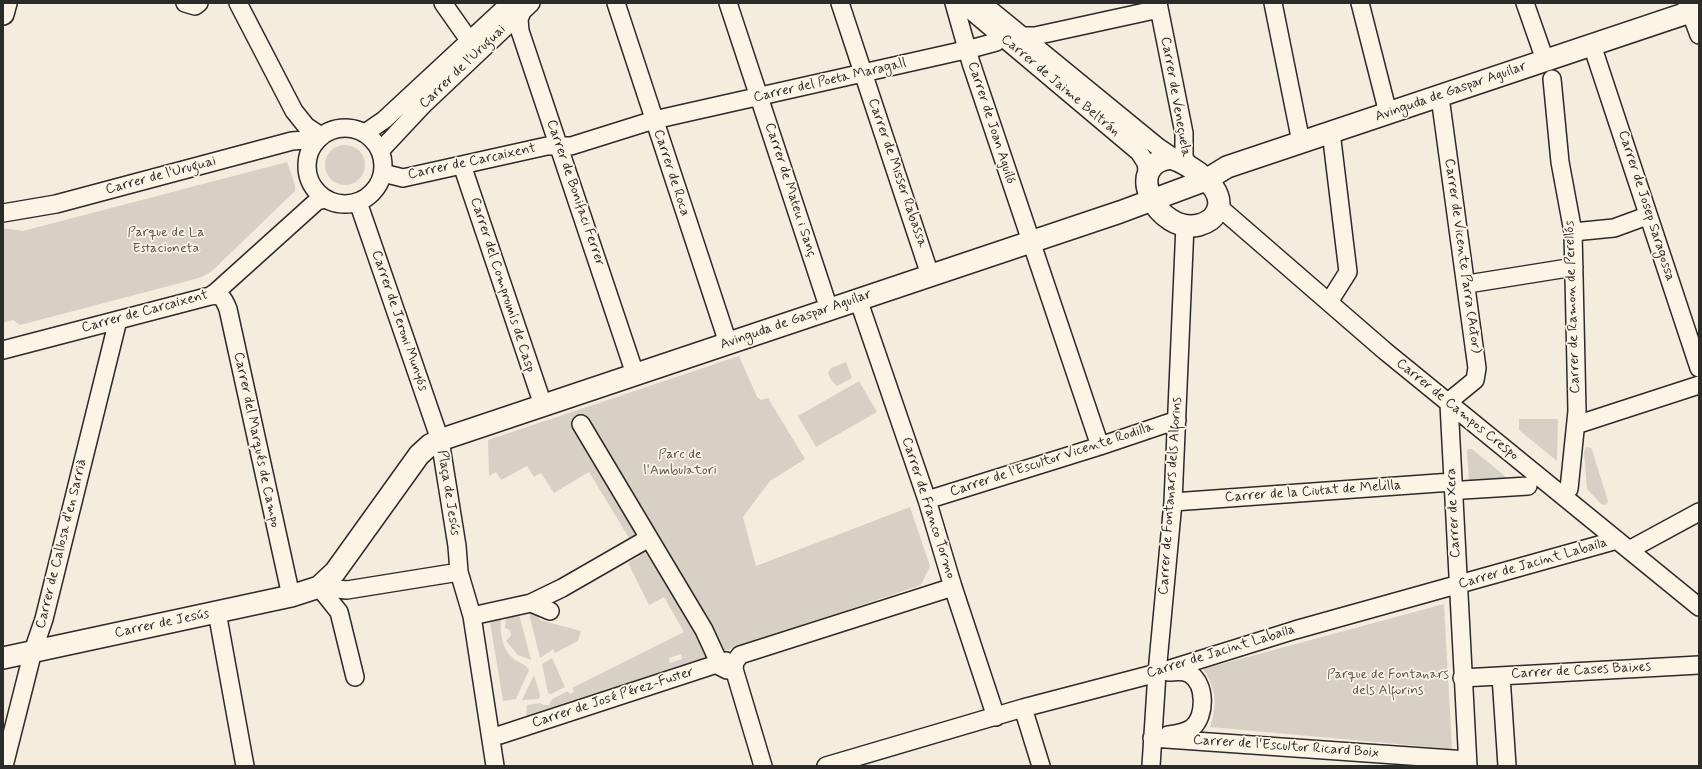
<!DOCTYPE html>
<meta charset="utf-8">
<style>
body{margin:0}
#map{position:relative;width:1702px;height:769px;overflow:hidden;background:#f4edde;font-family:Mynerve,sans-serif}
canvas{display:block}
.frame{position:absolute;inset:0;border:4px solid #2b2b2b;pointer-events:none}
</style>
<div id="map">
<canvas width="1702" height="769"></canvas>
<div class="frame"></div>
</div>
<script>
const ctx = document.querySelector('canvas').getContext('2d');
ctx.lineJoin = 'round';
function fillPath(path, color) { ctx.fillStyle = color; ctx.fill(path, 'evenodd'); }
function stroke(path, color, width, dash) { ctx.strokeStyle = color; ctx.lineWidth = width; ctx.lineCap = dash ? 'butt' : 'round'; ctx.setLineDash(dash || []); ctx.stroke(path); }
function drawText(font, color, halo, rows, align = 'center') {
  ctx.font = font + ' Mynerve,sans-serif'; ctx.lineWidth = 3.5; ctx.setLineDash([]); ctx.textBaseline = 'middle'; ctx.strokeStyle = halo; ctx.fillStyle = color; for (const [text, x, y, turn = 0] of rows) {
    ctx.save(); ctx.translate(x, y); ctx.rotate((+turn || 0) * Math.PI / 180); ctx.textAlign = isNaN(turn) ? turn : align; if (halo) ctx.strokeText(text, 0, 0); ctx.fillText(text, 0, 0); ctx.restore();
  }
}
fillPath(new Path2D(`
 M325 165a20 20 0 1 1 40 0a20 20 0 1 1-40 0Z
 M287 162 295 185V191L212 271 202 277 188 281 20 325 13 320 3 323V228L23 231Z
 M739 356 757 397 761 400 768 398 805 459 770 481 743 517 756 566 910 507 930 566 921 585 526 718 527 705 540 703 544 705H549L552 699 568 691 570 694 574 692 572 688 684 632 664 597 649 605 628 563 640 556 589 472 554 493 541 473 534 477 527 466 501 480 496 472 489 476 488 440ZM681 654 682 659 670 663 669 658Z
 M846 362 852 378 837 386 831 380 828 373 831 368Z
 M859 381 877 412 816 447 798 416Z
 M1519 419H1558L1557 461 1519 430Z
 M1586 447 1591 448 1592 450 1608 501 1606 505 1601 504 1587 489 1584 452Z
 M1468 449H1472L1506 477 1507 480 1469 481 1467 451Z
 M1444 604 1452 749 1210 727C1218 706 1216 687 1203 669Z
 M536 612 540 620 581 631 578 641 555 653 553 649 540 658 529 613Z
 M519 614 531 660 518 655 506 641 511 635 510 630 505 628 506 618Z
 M501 619C500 636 502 651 517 661 522 664 526 665 529 670L516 699 503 701 490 622Z
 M552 658 565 687 551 694 548 693 542 664Z
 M534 675 540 695 539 699 522 700Z`), '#d6d1c4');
const minor = new Path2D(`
 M185 3 195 6 199 3
 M238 3 294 111 306 126 321 136
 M443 3 469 40
 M616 3 728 343
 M728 3 829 309
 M840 3 930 275
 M954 3 971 63 1100 446
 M962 3 1139 152 1146 163 1148 175
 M982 3 1158 147 1177 160
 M1158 3 1184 133V157L1189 167
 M1273 3 1301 142
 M1360 3 1388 113
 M1525 3 1545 60
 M1687 3 1699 35
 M522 12 519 19 520 31 635 374
 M1021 36H1035L1159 9
 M1592 45 1699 368
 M1552 79 1560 162 1573 232 1577 411 1569 489
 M1440 97 1477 368 1475 380 1453 398 1449 404 1468 766
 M307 166a38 38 0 1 1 76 0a38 38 0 1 1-76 0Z
 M365 133 384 120 510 3
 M380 151 424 104 531 3
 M462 165 543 405
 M383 173 403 178 547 146H571L654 120 974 48 996 42 999 34
 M358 202 440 440 457 546 459 572 472 616 495 766
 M1219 207 1385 351 1699 607
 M3 213 56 204 292 141 318 139
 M1573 232 1614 228 1644 217
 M1474 283 1574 267
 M210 296C222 294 224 299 228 309L291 596
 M858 299 927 500 953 587 996 717
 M1329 302 1348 272 1331 132
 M3 350 210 296 216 292 317 201 326 199
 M581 424 704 630 721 667 727 670 734 669
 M1576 425 1699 385
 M1463 490 1528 486
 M927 500 1100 446 1177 420
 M1173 502 1452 482
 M1629 550 1699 512
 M319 587 347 590 459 572
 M319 587 339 612 355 677
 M531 603 562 588 649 538
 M217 612 245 766
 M472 616 531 603 550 611
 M1501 676 1507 766
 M1462 678 1699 665
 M1023 708 1041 766
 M500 735 726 661
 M1168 735C1176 734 1185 733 1192 728 1206 716 1206 684 1190 674 1183 670 1176 672 1168 672
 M1152 738 1467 760
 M4 766 33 651 44 619 118 320
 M763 766 734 669 735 662 740 655 953 587
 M826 766 1023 708 1157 673 1295 630 1617 540
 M1151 766 1157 673 1173 502 1185 225`);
const major = new Path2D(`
 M3 14 6 3
 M1171 158C1190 164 1230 190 1216 213 1213 219 1206 223 1199 225 1158 235 1121 164 1171 158Z
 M3 658 291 596 319 587 335 572 419 455 430 445 440 440 1120 212 1206 180 1227 167 1699 9`);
stroke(minor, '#2b2b2b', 20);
stroke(major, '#2b2b2b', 24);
stroke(minor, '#fcf5e5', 17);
stroke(major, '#fcf5e5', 21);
drawText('14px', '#2b2b2b', '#fcf5e5', [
 ["Carrer de l'Uruguai",463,67,-44],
 ["Carrer del Poeta Maragall",830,81,-13],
 ["Carrer de Jaime Beltrán",1060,86,40],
 ["Avinguda de Gaspar Aguilar",1451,92,-19],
 ["Carrer de Veneçuela",1175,97,80],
 ["Carrer de Joan Aguiló",991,123,72],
 ["Carrer de Carcaixent",472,162,-12],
 ["Carrer de Roca",671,173,72],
 ["Carrer de Misser Rabassa",897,173,71],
 ["Carrer de l'Uruguai",161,176,-15],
 ["Carrer de Mateu i Sanç",790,190,72],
 ["Carrer de Bonifaci Ferrer",575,193,71],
 ["Carrer de Josep Saragossa",1646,206,72],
 ["Carrer de Vicente Parra (Actor)",1462,256,82],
 ["Carrer del Compromís de Casp",502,285,72],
 ["Carrer de Ramon de Perellós",1573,307,-92],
 ["Carrer de Carcaixent",145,312,-15],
 ["Avinguda de Gaspar Aguilar",796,320,-19],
 ["Carrer de Jeroni Munyós",399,321,71],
 ["Carrer de Campos Crespo",1457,410,39],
 ["Carrer del Marqués de Campo",256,440,78],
 ["Carrer de l'Escultor Vicente Rodilla",1052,460,-18],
 ["Carrer de la Ciutat de Melilla",1313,492,-4],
 ["Plaça de Jesús",448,493,81],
 ["Carrer de Fontanars dels Alforins",1171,496,-86],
 ["Carrer de Franco Tormo",928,508,72],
 ["Carrer de Xera",1454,513,-93],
 ["Carrer de Callosa d'en Sarrià",62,544,-76],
 ["Carrer de Jacint Labaila",1533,564,-16],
 ["Carrer de Jesús",162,624,-12],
 ["Carrer de Jacint Labaila",1221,652,-17],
 ["Carrer de Cases Baixes",1581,671,-3],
 ["Carrer de José Pérez-Fuster",613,698,-18],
 ["Carrer de l'Escultor Ricard Boix",1286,747,4]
]);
drawText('14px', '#565451', '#fcf5e5', [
 ["Parque de La",166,233],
 ["Estacioneta",166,249],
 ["Parc de",680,455],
 ["l'Ambulatori",680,471],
 ["Parque de Fontanars",1388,675],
 ["dels Alforins",1388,691]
]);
</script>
